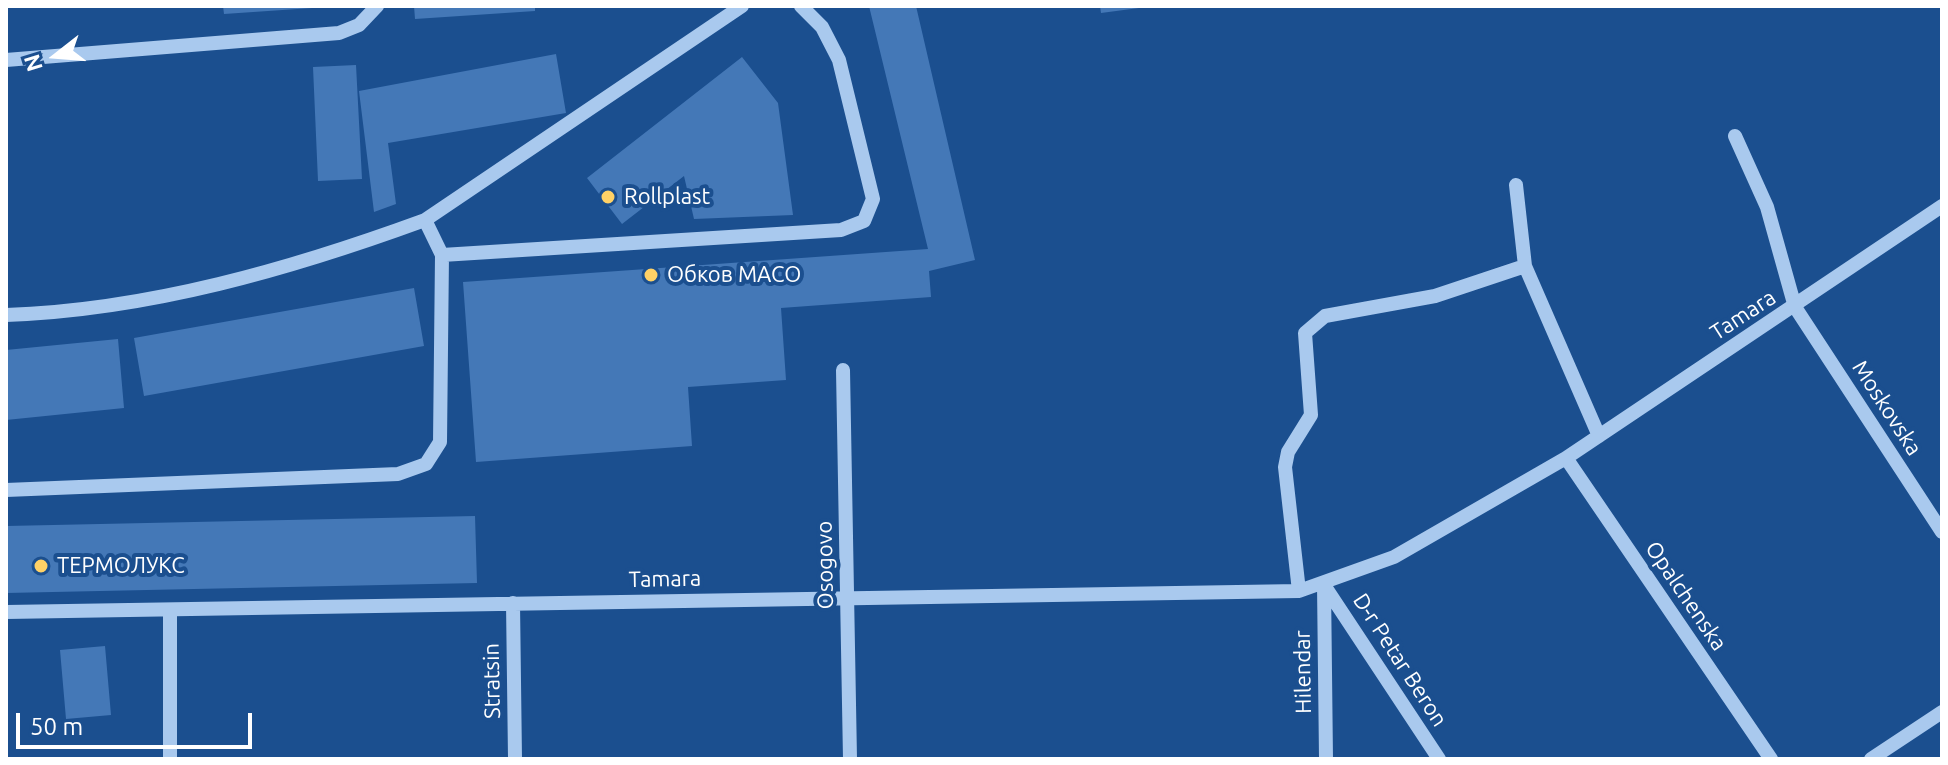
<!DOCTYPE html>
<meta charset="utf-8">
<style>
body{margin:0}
#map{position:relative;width:1948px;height:765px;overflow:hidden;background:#1b4f8f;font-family:Ubuntu,sans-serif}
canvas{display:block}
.frame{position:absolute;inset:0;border:8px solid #fff;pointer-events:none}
.north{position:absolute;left:16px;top:16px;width:80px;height:80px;-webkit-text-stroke:6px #1b4f8f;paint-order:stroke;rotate:253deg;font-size:22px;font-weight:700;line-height:32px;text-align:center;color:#fff}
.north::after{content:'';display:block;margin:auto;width:28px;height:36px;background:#fff;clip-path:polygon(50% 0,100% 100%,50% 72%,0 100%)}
.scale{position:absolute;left:16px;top:713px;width:236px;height:36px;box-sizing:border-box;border:4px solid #fff;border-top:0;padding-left:10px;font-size:24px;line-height:28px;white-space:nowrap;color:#fff;-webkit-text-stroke:6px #1b4f8f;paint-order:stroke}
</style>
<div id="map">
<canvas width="1948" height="765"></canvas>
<div class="frame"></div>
<div class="north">N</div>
<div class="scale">50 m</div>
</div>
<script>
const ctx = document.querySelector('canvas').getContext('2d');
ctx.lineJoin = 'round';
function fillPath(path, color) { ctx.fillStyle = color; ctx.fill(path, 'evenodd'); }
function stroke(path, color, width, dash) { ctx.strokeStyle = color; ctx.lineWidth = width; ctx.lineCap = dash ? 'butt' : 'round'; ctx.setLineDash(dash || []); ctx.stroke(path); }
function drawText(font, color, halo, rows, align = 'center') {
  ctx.font = font + ' Ubuntu,sans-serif'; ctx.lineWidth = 8; ctx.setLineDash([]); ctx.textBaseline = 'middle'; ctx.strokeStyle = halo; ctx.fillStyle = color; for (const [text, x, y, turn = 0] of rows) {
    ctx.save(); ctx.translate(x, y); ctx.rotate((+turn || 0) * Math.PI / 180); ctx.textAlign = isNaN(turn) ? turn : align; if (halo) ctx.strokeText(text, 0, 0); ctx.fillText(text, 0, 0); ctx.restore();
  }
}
fillPath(new Path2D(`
 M223 6H312V8L224 14Z
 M414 6H535V11L415 19Z
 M869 6H916L975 260 929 271 931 297 781 308 786 380 688 387 692 446 476 462 463 282 928 249Z
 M1100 6H1139V8L1101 13Z
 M556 54 566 113 388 143 396 204 374 212 359 91Z
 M742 57 778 103 793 215 694 219 684 176 622 224 587 178Z
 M356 65 362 179 318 181 313 67Z
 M414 288 424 346 144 396 134 338Z
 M118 339 124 408 6 420V350Z
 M475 516 477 583 6 593V526Z
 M105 646 111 715 66 719 60 650Z`), '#4478b7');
stroke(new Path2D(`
 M6 60 339 33 359 25 377 6
 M1735 136 1767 207 1795 307 1942 532
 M1516 185 1525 266 1599 436
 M442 255 841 230 864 221 873 199 839 60 822 27 801 6
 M6 315C149 310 291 269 425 220L742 6
 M843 370 850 759
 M1566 458 1771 759
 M6 490 398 474 426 464 440 442 442 255 425 220
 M1324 585 1439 759
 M1324 585 1326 759
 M1299 591 1285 467 1288 452 1311 415 1305 333 1325 316 1435 296 1525 266
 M513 603 515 759
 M170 610V759
 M6 612 1299 591 1394 557 1566 458 1942 206
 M1871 759 1942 712`), '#a9c9ee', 14);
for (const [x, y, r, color] of [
 [608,197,8,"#ffd166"],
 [651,275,8,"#ffd166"],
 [41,566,8,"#ffd166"]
]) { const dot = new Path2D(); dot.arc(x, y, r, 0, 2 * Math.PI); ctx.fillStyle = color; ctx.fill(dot); stroke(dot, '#1b4f8f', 3); }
drawText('22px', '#fff', '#1b4f8f', [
 ["Rollplast",624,197],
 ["Обков MACO",667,275],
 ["ТЕРМОЛУКС",57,566]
], 'left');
drawText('22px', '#fff', '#1b4f8f', [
 ["Tamara",1743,315,-33],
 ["Moskovska",1887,408,57],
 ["Osogovo",825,565,-91],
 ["Tamara",665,579,-1],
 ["Opalchenska",1686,596,56],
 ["D-r Petar Beron",1400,660,57],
 ["Hilendar",1303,672,-91],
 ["Stratsin",492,681,-91]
]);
</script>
